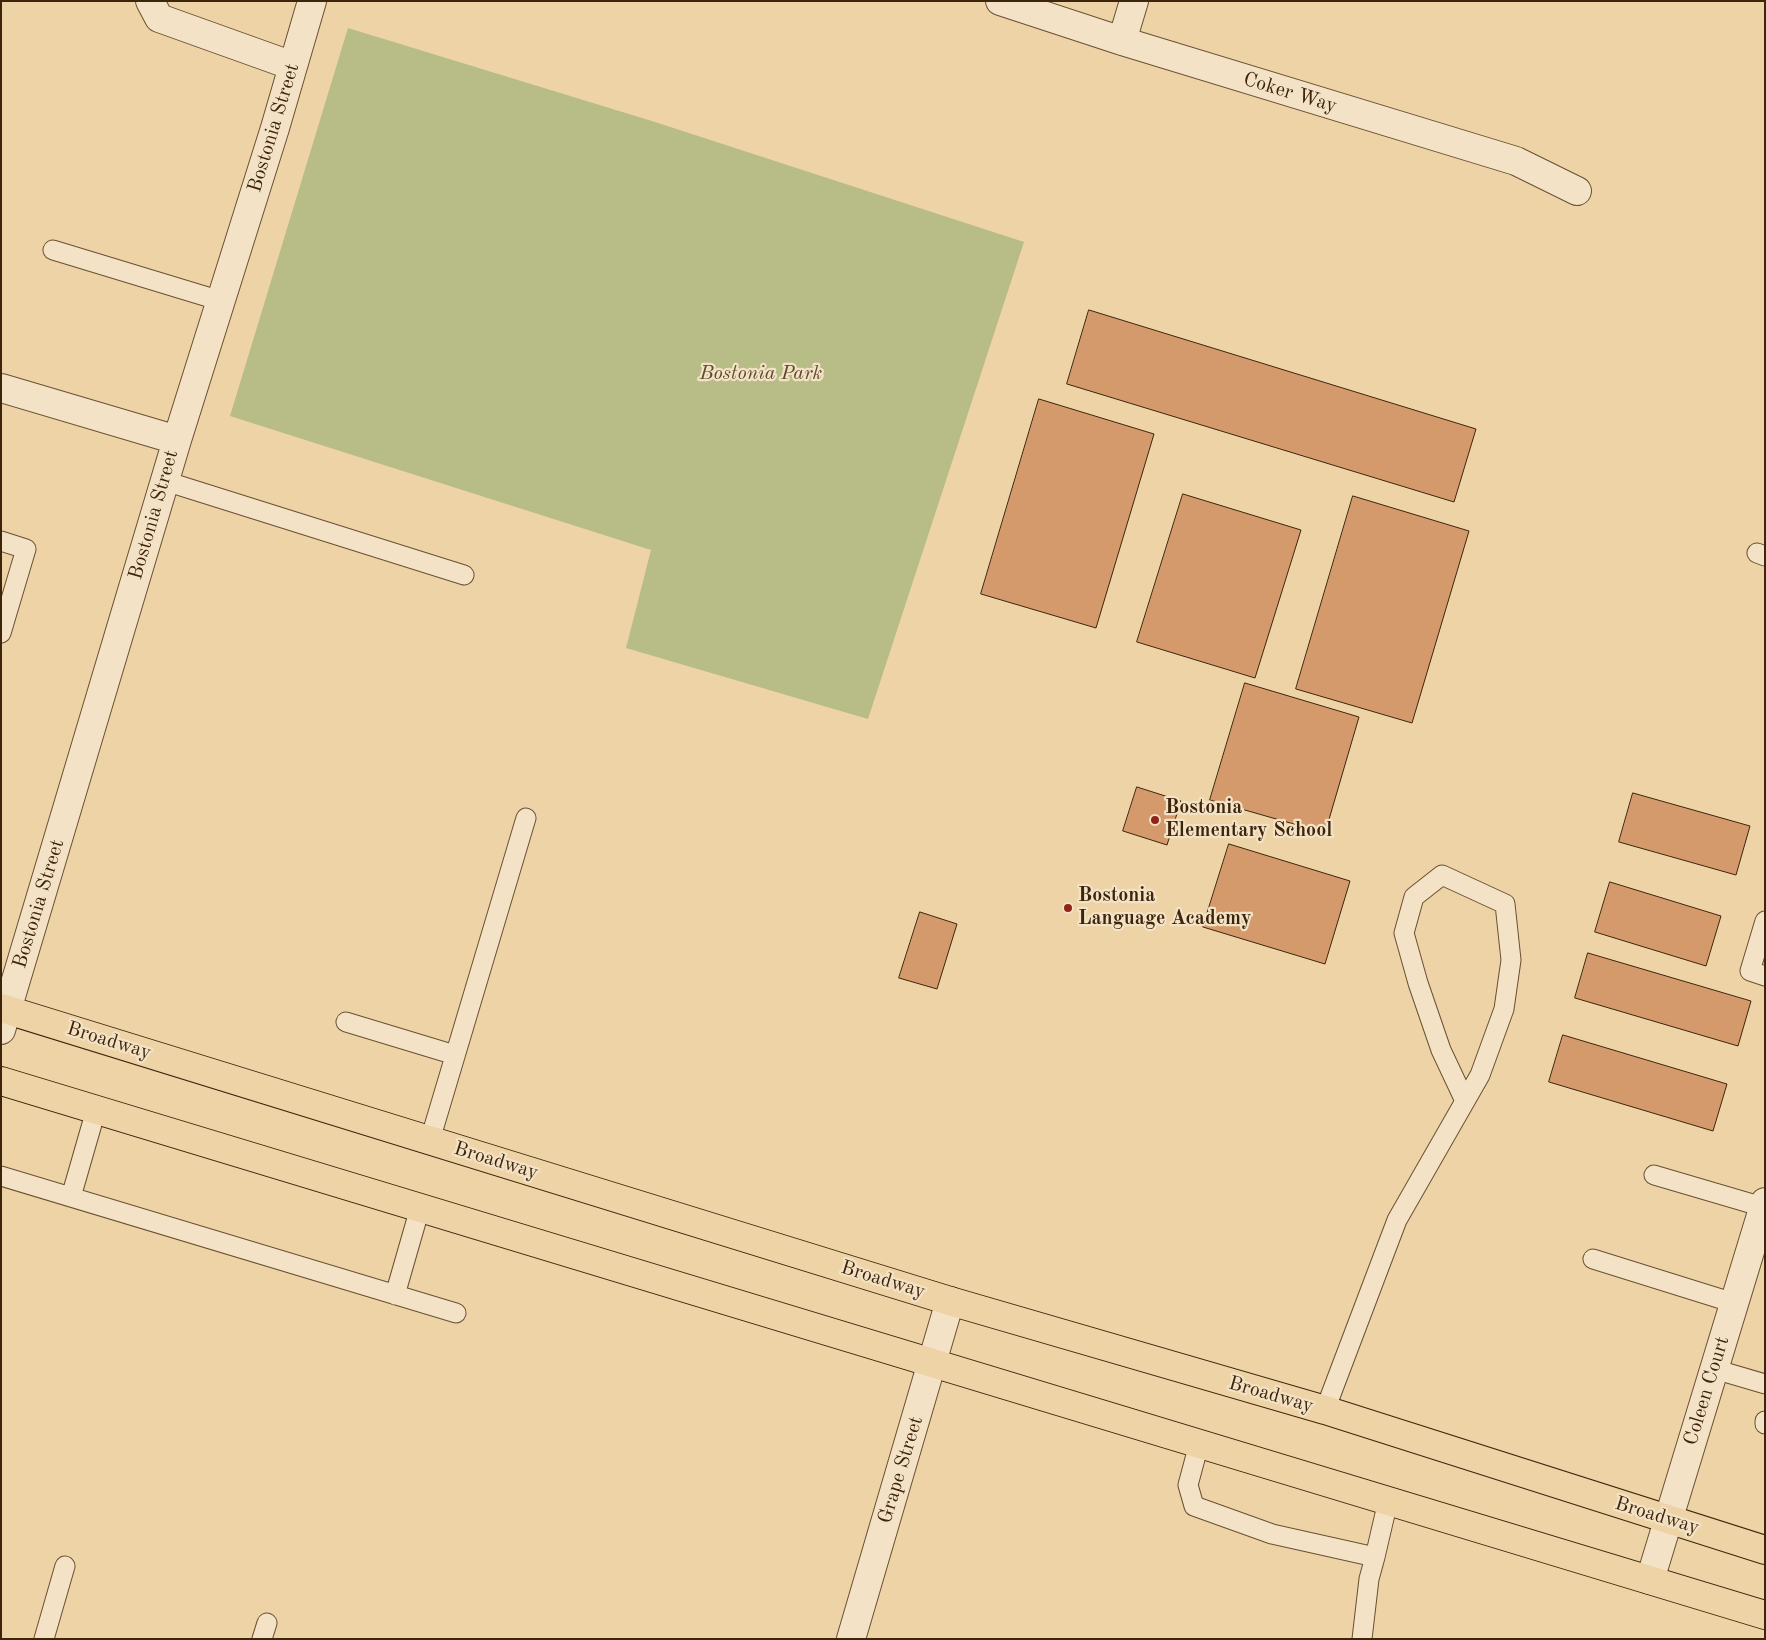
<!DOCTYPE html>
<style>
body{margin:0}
#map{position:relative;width:1766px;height:1640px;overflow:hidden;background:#edd3a6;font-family:"Old Standard TT",serif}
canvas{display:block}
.frame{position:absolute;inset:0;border:2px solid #3d250b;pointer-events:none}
</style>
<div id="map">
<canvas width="1766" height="1640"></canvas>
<div class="frame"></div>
</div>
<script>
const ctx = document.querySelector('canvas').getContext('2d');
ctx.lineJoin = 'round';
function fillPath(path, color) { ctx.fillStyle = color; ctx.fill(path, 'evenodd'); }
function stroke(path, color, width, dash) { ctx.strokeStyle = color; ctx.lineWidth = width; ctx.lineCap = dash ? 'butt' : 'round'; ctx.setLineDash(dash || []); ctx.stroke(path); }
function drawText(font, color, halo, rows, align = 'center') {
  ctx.font = font + ' "Old Standard TT",serif'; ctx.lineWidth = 4.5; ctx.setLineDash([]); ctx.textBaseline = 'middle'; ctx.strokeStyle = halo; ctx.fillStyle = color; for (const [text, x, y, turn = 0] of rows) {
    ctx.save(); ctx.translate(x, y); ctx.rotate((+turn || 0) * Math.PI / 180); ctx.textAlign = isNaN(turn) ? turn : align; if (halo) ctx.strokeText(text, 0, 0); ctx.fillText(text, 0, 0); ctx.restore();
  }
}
fillPath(new Path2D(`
 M348 28 655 122 1024 242 868 719 626 648 651 550 230 416Z`), '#b8bc87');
const building = new Path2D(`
 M1089 310 1476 429 1454 502 1067 384Z
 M1039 399 1154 434 1096 628 981 594Z
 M1183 494 1301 530 1255 678 1137 642Z
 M1353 496 1469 531 1412 723 1296 689Z
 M1245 683 1359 717 1325 833 1210 800Z
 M1137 787 1181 801 1167 845 1123 831Z
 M1633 793 1750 826 1736 875 1619 842Z
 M1229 844 1350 881 1325 964 1203 927Z
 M1610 882 1721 916 1706 966 1595 932Z
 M920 912 957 924 937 989 899 978Z
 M1588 953 1751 1001 1738 1046 1575 998Z
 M1563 1035 1727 1084 1713 1131 1549 1082Z`);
fillPath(building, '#d59a6c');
stroke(building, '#3d250b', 1);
const service = new Path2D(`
 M53 250 221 301
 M165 481 464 575
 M1 541 26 549 1 633
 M1757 553 1765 556
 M1765 921 1750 971 1765 976
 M346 1022 455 1055
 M430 1140 526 818
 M1654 1175 1763 1207
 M1 1176 456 1313
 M71 1197 96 1110
 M1593 1259 1734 1303
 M395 1295 420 1208
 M1714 1369 1765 1384
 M1325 1410 1397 1220 1480 1075 1504 1009 1511 960 1505 904 1442 875 1414 897 1404 933 1418 983 1441 1050 1465 1101
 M1765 1421V1424
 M1199 1444 1188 1485 1194 1506 1272 1534 1375 1557 1388 1501
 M44 1639 65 1566
 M262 1639 267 1623
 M1362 1639 1369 1579 1375 1557`);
const minor = new Path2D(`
 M150 1 159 18 293 66
 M1000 1 1122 41 1516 161 1577 191
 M1122 41 1134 1
 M1 388 177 440
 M1 1030 177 440 275 128 312 1
 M1650 1580 1765 1202
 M851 1639 950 1301`);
const primary = new Path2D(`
 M1 1008 950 1301 1325 1410 1765 1550
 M1 1081 1765 1615`);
stroke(service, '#695032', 21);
stroke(minor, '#695032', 30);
stroke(primary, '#3d250b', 30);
stroke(service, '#f3e2c5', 19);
stroke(minor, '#f3e2c5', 28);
stroke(primary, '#edd3a6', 28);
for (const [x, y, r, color] of [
 [1155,820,5,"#8f2418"],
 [1068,908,5,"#8f2418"]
]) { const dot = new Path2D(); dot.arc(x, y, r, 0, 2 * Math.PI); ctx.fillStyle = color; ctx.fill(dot); stroke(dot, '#f3e2c5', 2); }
drawText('20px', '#3d250b', '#f3e2c5', [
 ["Coker Way",1290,93,17],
 ["Bostonia Street",274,128,-73],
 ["Bostonia Street",154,515,-74],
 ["Bostonia Street",39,904,-73],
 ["Broadway",109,1041,17],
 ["Broadway",496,1161,17],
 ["Broadway",883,1280,17],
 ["Coleen Court",1707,1391,-73],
 ["Broadway",1271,1395,16],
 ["Grape Street",901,1470,-73],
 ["Broadway",1657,1516,17]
]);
drawText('italic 20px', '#5c4b2a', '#f3e2c5', [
 ["Bostonia Park",761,374]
]);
drawText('bold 20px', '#3d250b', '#f3e2c5', [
 ["Bostonia",1165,808],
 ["Elementary School",1165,831],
 ["Bostonia",1078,896],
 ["Language Academy",1078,919]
], 'left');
</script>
